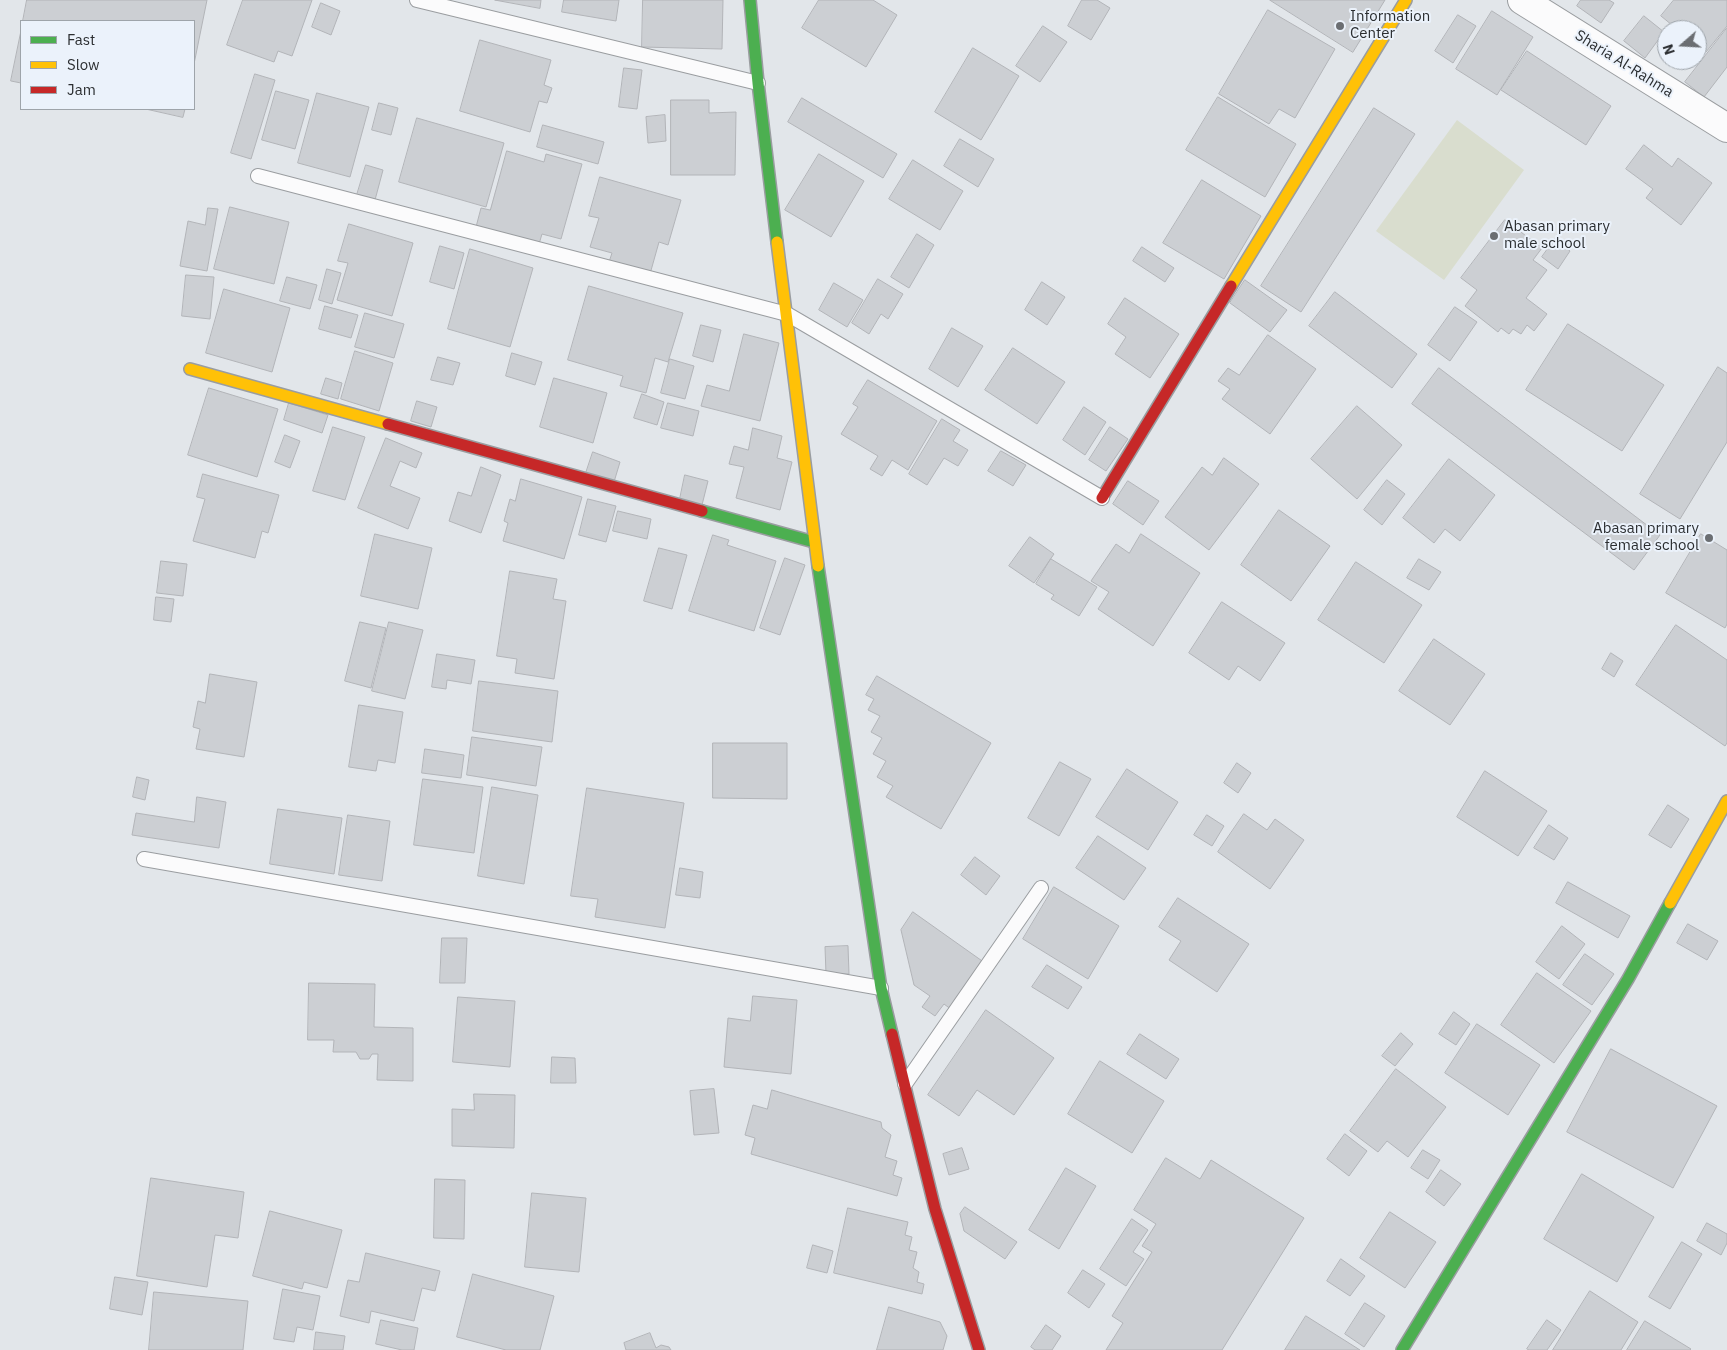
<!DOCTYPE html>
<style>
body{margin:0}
#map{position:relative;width:1727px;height:1350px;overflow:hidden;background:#e2e6ea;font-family:"IBM Plex Sans",sans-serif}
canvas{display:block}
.legend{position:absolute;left:20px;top:20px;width:175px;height:90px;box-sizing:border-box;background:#ebf2fb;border:1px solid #9ea4aa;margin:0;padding:6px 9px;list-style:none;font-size:15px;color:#2b2e31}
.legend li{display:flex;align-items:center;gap:10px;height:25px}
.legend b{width:25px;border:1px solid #9ea4aa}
.north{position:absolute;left:1657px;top:20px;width:50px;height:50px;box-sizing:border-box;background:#ebf2fb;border:1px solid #9ea4aa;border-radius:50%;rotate:251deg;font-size:14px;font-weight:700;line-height:20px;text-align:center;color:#2b2e31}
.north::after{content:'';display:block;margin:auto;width:18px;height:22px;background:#6b6e72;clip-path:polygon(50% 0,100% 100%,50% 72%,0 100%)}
</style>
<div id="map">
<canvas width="1727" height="1350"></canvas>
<ul class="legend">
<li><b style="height:6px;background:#4caf50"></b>Fast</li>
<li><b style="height:6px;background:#ffc107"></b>Slow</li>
<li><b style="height:6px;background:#c62828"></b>Jam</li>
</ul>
<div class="north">N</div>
</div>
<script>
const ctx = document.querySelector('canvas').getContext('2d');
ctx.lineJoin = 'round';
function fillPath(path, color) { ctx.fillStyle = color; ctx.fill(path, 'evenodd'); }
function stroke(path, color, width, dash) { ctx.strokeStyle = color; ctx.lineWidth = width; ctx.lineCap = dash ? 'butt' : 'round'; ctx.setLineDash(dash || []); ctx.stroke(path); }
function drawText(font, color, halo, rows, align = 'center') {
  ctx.font = font + ' "IBM Plex Sans",sans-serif'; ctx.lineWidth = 4; ctx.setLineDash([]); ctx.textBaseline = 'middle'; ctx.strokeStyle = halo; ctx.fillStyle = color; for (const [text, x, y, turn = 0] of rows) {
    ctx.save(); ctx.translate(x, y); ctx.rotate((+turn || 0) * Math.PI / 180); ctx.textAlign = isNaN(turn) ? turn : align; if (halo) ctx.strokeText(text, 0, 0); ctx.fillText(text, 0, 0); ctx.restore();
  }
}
fillPath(new Path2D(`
 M1457 120 1524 170 1444 280 1376 231Z`), '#d9ddce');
const building = new Path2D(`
 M27 0H207L194 64V21H23Z
 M243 0H312L292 56 278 51 274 62 227 45Z
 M495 0H541L540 8Z
 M564 0H619L616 21 562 12Z
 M643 0H723L722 49 642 47Z
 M819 0H873L897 15 866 67 802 28Z
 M1082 0H1097L1110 8 1091 40 1068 26Z
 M1270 0H1385L1353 52Z
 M1581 0H1609L1614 3 1601 23 1577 6Z
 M1674 0H1727V26L1706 52 1697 45V30H1678L1661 16Z
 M321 3 340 11 331 35 312 27Z
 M1268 10 1335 49 1295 118 1279 109 1269 124 1219 94Z
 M1492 11 1533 37 1497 95 1456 69Z
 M1458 15 1476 26 1453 63 1435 51Z
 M1644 16 1664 32 1645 58 1624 41Z
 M1043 26 1067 42 1040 82 1016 66Z
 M1727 28V67L1704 97 1685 82Z
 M21 31V83L11 81Z
 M480 40 551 60 544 85 552 88 547 103 539 101 530 132 460 111Z
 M973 48 1019 76 981 140 935 112Z
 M1527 51 1611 106 1586 145 1501 90Z
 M624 68 642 70 637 109 619 107Z
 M255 74 275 80 251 159 231 153Z
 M276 91 309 100 295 149 262 140Z
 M317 93 369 107 350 177 298 163Z
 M1218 97 1296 144 1265 197 1186 150Z
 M802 98 897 154 883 178 788 122Z
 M671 100H709V113L736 112 735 175H671Z
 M379 103 398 108 391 135 372 130Z
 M1374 108 1415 134 1301 312 1261 286Z
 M146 109H185L183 117Z
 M665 115 666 141 648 143 646 117Z
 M417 118 504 143 486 207 399 182Z
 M543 125 604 142 598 164 537 147Z
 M960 139 994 159 978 187 944 166Z
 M1644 145 1672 167 1678 158 1712 183 1681 225 1646 198 1653 189 1626 169Z
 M507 151 544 162 546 154 582 164 561 239 542 234 539 244 476 227 481 208 490 210Z
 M819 154 864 181 831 237 785 210Z
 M913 160 963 191 940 230 889 199Z
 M366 165 383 170 375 200 357 195Z
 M600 177 681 200 668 245 659 242 650 274 609 262 612 253 590 247 599 218 589 216Z
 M1202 180 1261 216 1224 279 1163 243Z
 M230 207 289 222 274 284 214 269Z
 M208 208 218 209 207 271 180 266 188 221 205 225Z
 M1505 220 1542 248 1533 260 1547 270 1526 298 1547 314 1534 331 1527 325 1521 334 1513 329 1509 334 1501 328 1498 332 1465 306 1477 290 1461 278Z
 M349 224 413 243 392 316 337 300 348 263 338 261Z
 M917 234 934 245 909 288 891 277Z
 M1555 239 1570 251 1558 269 1542 257Z
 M440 246 464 253 454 289 430 282Z
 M1142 247 1174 268 1165 282 1133 261Z
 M470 249 533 268 510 347 448 329Z
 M327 269 341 273 332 304 319 300Z
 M186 275 214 277 210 319 182 316Z
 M287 277 317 285 310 309 280 301Z
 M878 279 903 294 888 319 881 314 869 334 852 323Z
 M1245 280 1287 310 1270 332 1230 303Z
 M1042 282 1065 297 1047 325 1025 310Z
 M834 283 863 300 847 327 819 310Z
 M589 286 683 313 668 362 655 358 646 393 620 386 623 376 568 360Z
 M224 289 290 308 272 372 206 353Z
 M1335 292 1417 354 1392 388 1309 326Z
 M1125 298 1179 334 1150 378 1115 354 1126 337 1108 324Z
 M325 306 358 315 351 338 319 329Z
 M1455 307 1477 322 1450 361 1428 345Z
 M365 313 404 324 394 358 355 347Z
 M1568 324 1664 385 1622 451 1526 390Z
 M701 325 721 330 713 362 693 356Z
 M952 328 983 346 958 387 929 369Z
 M744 334 779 343 760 421 701 406 707 385 729 391Z
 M1268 335 1316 369 1270 434 1222 399 1230 389 1218 381 1228 368 1239 375Z
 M1013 348 1065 382 1037 424 985 390Z
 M355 351 393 363 379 411 341 399Z
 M512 353 542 362 535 385 506 376Z
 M438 357 460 363 453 385 431 380Z
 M670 359 694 366 685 399 661 393Z
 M1718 367 1727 373V442L1680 519 1640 494Z
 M1439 368 1660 535 1634 570 1412 404Z
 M326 378 342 383 338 399 321 394Z
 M554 378 607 393 593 443 540 427Z
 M868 380 937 421 908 470 892 460 882 476 870 469 878 456 841 434 858 407 853 404Z
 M209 388 278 409 257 477 188 455Z
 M642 394 664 402 657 425 634 418Z
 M417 401 437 407 431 427 411 421Z
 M289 403 328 415 322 433 284 420Z
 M668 403 699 411 693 436 661 428Z
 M1357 406 1402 445 1357 499 1311 459Z
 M1084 407 1106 422 1085 455 1063 440Z
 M942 419 960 430 953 441 968 450 958 466 944 458 927 485 909 474Z
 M333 427 365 437 345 500 313 491Z
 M1110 427 1128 439 1106 471 1089 460Z
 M753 428 782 436 777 458 792 462 780 510 736 498 744 467 729 464 734 446 748 450Z
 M285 435 300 441 290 468 275 462Z
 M386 438 422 453 416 468 400 461 390 486 420 498 408 529 358 508Z
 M1001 451 1026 465 1013 486 988 471Z
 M593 452 620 462 614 482 586 473Z
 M1224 458 1259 484 1209 550 1165 517 1202 467 1212 475Z
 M1449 459 1495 495 1460 541 1445 529 1434 543 1403 518Z
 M481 467 501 475 481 533 449 521 458 492 471 496Z
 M203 474 279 495 268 533 262 531 255 558 193 541 205 499 197 497Z
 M685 475 708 481 702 505 680 499Z
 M521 479 582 497 564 559 503 541 508 523 504 521 510 499 515 501Z
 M1387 480 1405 494 1382 525 1364 510Z
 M1128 481 1159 501 1143 525 1113 504Z
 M588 499 616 506 606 542 579 535Z
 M1279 510 1330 546 1291 601 1241 565Z
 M618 511 651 519 647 539 613 531Z
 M375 534 432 548 418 609 361 596Z
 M1141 534 1200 573 1153 646 1098 609 1109 592 1091 581 1116 544 1129 553Z
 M1701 534 1727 550V624L1725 628 1666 593Z
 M713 535 729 540 727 545 776 561 754 631 689 611Z
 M1030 537 1054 554 1034 583 1009 566Z
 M659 548 687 555 672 609 644 601Z
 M785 558 805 565 780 635 760 628Z
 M1051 559 1097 587 1079 616 1051 599 1054 595 1036 584Z
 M1419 559 1441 572 1429 590 1407 578Z
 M161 561 187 564 183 596 157 593Z
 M1356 562 1422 605 1384 663 1318 620Z
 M510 571 557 579 553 599 566 601 554 679 515 673 517 659 497 656Z
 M156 597 174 599 171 622 154 620Z
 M1222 602 1285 643 1260 681 1238 666 1229 680 1189 653Z
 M360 622 386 628 371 688 345 681Z
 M389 622 423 630 405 699 372 691Z
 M1676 625 1727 660V743L1725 746 1636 685Z
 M1434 639 1485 674 1450 725 1399 691Z
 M1611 653 1623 661 1614 677 1602 669Z
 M437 654 475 660 471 684 447 680 446 689 432 687Z
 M210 674 257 682 244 757 196 749 200 729 193 727 198 701 205 703Z
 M877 676 991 743 941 829 886 797 893 786 877 777 886 761 873 754 882 738 871 732 880 716 868 710 874 699 866 695Z
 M479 681 558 691 552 742 473 731Z
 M359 705 403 712 395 763 378 760 376 771 349 767Z
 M472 737 542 747 536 786 467 775Z
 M713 743H787V799L713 798Z
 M425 749 464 755 461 778 422 773Z
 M1060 762 1091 779 1059 836 1028 818Z
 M1237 763 1251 773 1238 793 1224 783Z
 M1127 769 1178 802 1148 850 1096 817Z
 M1485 771 1547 811 1518 856 1457 817Z
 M137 777 149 780 145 800 133 797Z
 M423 779 483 787 474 853 414 845Z
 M492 787 538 795 524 884 478 876Z
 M587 788 684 803 665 928 595 917 598 899 571 896Z
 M197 797 226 802 219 848 132 835 136 813 194 822Z
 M1668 805 1689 819 1671 848 1649 835Z
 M278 809 342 818 334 874 270 864Z
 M1244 814 1267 830 1275 819 1304 840 1270 889 1218 852Z
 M348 815 390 821 382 881 339 875Z
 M1207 815 1224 826 1212 846 1194 835Z
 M1549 825 1568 838 1554 860 1534 848Z
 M1098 836 1146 868 1124 900 1076 868Z
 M975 857 1000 876 986 895 961 875Z
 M680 868 703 872 700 898 676 895Z
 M1568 882 1630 916 1618 938 1556 903Z
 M1054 887 1119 926 1088 979 1023 939Z
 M1178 898 1249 944 1217 992 1169 960 1181 941 1159 927Z
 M913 912 985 963 952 1010 944 1004 935 1016 922 1007 930 996 914 985 901 930Z
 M1688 924 1718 941 1707 960 1677 943Z
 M1562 926 1585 944 1559 979 1536 962Z
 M442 938H467L465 983H440Z
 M848 946 849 974H826L825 947Z
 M1585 954 1614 974 1592 1005 1563 985Z
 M1047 965 1082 987 1068 1009 1032 987Z
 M1537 973 1591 1011 1554 1063 1501 1025Z
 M309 983 375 984 374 1027 413 1028V1081L377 1080 378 1054H372L369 1059H360L356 1052H333L334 1040H308Z
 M753 996 797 1000 791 1074 724 1067 728 1018 750 1021Z
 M458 997 515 1001 510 1067 453 1062Z
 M986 1010 1054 1058 1014 1115 977 1090 959 1116 928 1095Z
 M1454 1012 1470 1024 1456 1045 1439 1034Z
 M1477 1024 1540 1065 1508 1115 1445 1073Z
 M1401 1033 1413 1044 1395 1066 1382 1056Z
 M1140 1034 1179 1059 1166 1079 1127 1054Z
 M1611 1049 1717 1106 1673 1188 1567 1132Z
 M552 1057 575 1058 576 1083H551Z
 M1100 1061 1164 1101 1132 1153 1068 1114Z
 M1396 1069 1446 1107 1408 1157 1387 1141 1378 1152 1350 1131Z
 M714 1089 719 1133 694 1135 690 1091Z
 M772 1090 881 1122 882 1128 891 1135 885 1157 897 1161 893 1175 902 1178 897 1196 751 1154 755 1138 745 1135 753 1105 767 1109Z
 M474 1094 515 1095 514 1148 452 1146V1109L474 1110Z
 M1345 1134 1367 1151 1349 1176 1327 1159Z
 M962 1148 969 1169 949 1175 943 1154Z
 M1423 1150 1440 1160 1428 1179 1411 1168Z
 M1166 1158 1200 1179 1211 1160 1304 1218 1222 1350H1106L1123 1323 1112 1316 1152 1252 1142 1246 1156 1224 1134 1210Z
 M1066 1168 1096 1186 1059 1249 1029 1230Z
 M1441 1170 1461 1184 1444 1206 1426 1192Z
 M1582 1174 1654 1217 1617 1282 1544 1239Z
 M151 1178 244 1192 238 1238 215 1235 207 1287 137 1276Z
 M435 1179 465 1180 464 1239 434 1238Z
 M532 1193 586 1198 579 1272 525 1267Z
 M965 1207 1017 1242 1005 1259 964 1231 960 1214Z
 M848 1208 908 1222 905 1235 912 1237 909 1250 917 1252 913 1268 919 1272 917 1282 924 1284 922 1294 834 1273Z
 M270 1211 342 1230 327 1288 304 1282 302 1289 253 1276Z
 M1390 1212 1436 1242 1405 1288 1360 1258Z
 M1132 1219 1148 1230 1133 1252 1144 1259 1126 1286 1100 1269Z
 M1707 1223 1727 1234V1243L1721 1255 1697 1241Z
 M1682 1242 1702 1254 1670 1309 1649 1297Z
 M813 1245 833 1251 827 1273 807 1268Z
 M366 1253 440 1271 435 1291 422 1288 414 1321 371 1311 369 1323 340 1316 348 1280 359 1282Z
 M1341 1259 1365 1276 1350 1296 1327 1281Z
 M1083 1270 1105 1284 1089 1308 1068 1293Z
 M473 1274 554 1296 540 1350H506L457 1337Z
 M115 1277 148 1282 142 1315 110 1309Z
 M283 1289 320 1296 313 1330 297 1327 294 1342 274 1339Z
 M1590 1291 1638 1322 1621 1350H1553Z
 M154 1292 248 1301 243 1350H149Z
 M1365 1303 1385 1316 1364 1347 1345 1334Z
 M889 1307 940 1322 947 1336 943 1350H877Z
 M1306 1316 1360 1350H1285Z
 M381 1320 418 1328 414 1350H402L376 1344Z
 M1547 1320 1561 1330 1547 1350H1529L1527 1349Z
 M1645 1321 1691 1349 1690 1350H1627Z
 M1046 1325 1061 1336 1052 1350H1035L1031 1347Z
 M316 1332 345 1336 343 1350H314Z
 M650 1333 656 1348 661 1345 669 1347 671 1350H626L624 1343Z`);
fillPath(building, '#cccfd3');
stroke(building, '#b2b4b8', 1);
const lane = new Path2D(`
 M417 0 758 83
 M258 176 787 314 1102 498
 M144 859 881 988
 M905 1084 1041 888`);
const street = new Path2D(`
 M1522 0 1727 128`);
const fast = new Path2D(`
 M750 0 758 83 777 242
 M702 511 814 542
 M818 566 881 988 892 1034
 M1402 1350 1628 979 1670 903`);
const slow = new Path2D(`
 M777 242 818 566
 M1231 286 1406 0
 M190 369 388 424
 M1670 903 1727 801`);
const jam = new Path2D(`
 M388 424 702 511
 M1102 498 1231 286
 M892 1034 935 1209 979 1350`);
stroke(lane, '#9a9da0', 16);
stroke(street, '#9a9da0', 30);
stroke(fast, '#9a9da0', 14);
stroke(slow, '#9a9da0', 14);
stroke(jam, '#9a9da0', 14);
stroke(lane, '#fbfbfc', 14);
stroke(street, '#fbfbfc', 28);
stroke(fast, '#4caf50', 11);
stroke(slow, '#ffc107', 11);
stroke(jam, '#c62828', 11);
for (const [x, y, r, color] of [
 [1340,26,5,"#6b6e72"],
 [1494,236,5,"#6b6e72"],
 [1709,538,5,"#6b6e72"]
]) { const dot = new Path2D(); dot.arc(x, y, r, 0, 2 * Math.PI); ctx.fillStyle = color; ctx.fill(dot); stroke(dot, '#ebf2fb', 2); }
drawText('15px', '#2b2e31', '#ebf2fb', [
 ["Information",1350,17],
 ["Center",1350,34],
 ["Abasan primary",1504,227],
 ["male school",1504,244],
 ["Abasan primary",1699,529,"right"],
 ["female school",1699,546,"right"]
], 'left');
drawText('15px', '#2b2e31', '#ebf2fb', [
 ["Sharia Al-Rahma",1624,64,32]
]);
</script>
